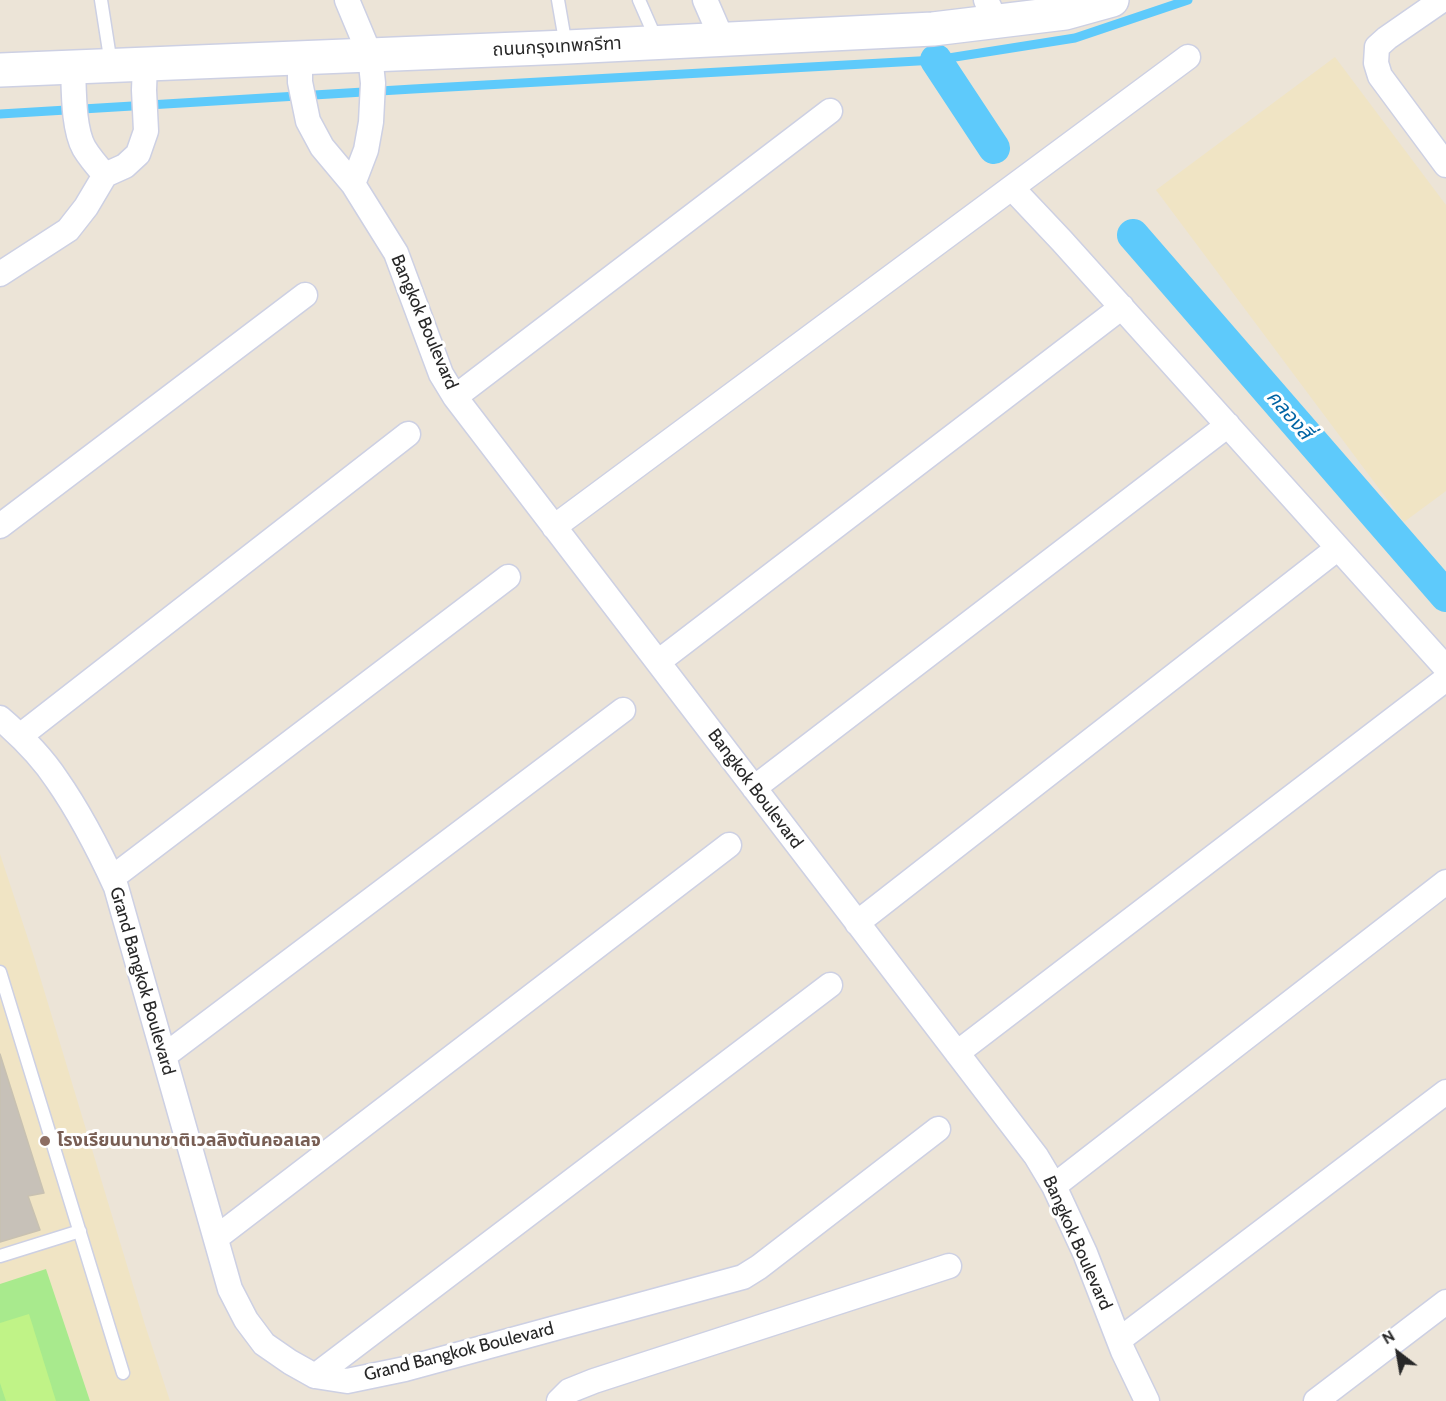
<!DOCTYPE html>
<meta charset="utf-8">
<style>
body{margin:0}
#map{position:relative;width:1446px;height:1401px;overflow:hidden;background:#ece4d7;font-family:Cabin,sans-serif}
canvas{display:block}
.north{position:absolute;left:1368px;top:1323px;width:60px;height:60px;-webkit-text-stroke:4px #fff;paint-order:stroke;rotate:329deg;font-size:16px;font-weight:700;line-height:24px;text-align:center;color:#282828}
.north::after{content:'';display:block;margin:auto;width:21px;height:27px;background:#282828;clip-path:polygon(50% 0,100% 100%,50% 72%,0 100%)}
</style>
<div id="map">
<canvas width="1446" height="1401"></canvas>
<div class="north">N</div>
</div>
<script>
const ctx = document.querySelector('canvas').getContext('2d');
ctx.lineJoin = 'round';
function fillPath(path, color) { ctx.fillStyle = color; ctx.fill(path, 'evenodd'); }
function stroke(path, color, width, dash) { ctx.strokeStyle = color; ctx.lineWidth = width; ctx.lineCap = dash ? 'butt' : 'round'; ctx.setLineDash(dash || []); ctx.stroke(path); }
function drawText(font, color, halo, rows, align = 'center') {
  ctx.font = font + ' Cabin,"Noto Sans Thai",sans-serif'; ctx.lineWidth = 6; ctx.setLineDash([]); ctx.textBaseline = 'middle'; ctx.strokeStyle = halo; ctx.fillStyle = color; for (const [text, x, y, turn = 0] of rows) {
    ctx.save(); ctx.translate(x, y); ctx.rotate((+turn || 0) * Math.PI / 180); ctx.textAlign = isNaN(turn) ? turn : align; if (halo) ctx.strokeText(text, 0, 0); ctx.fillText(text, 0, 0); ctx.restore();
  }
}
fillPath(new Path2D(`
 M1335 57 1446 205V491L1404 522 1156 190Z
 M0 854 34 957 145 1325 170 1401H0Z`), '#f0e4c4');
fillPath(new Path2D(`
 M46 1269 90 1401H0V1284Z`), '#a8ea8d');
fillPath(new Path2D(`
 M29 1314 56 1401H6L0 1383V1323Z`), '#c0f387');
stroke(new Path2D(`
 M0 114 413 89 936 60 1075 38 1188 0`), '#5ecafb', 9);
stroke(new Path2D(`
 M936 60 994 148
 M1133 235 1446 596`), '#5ecafb', 32);
const building = new Path2D(`
 M0 1054 44 1193 28 1196 40 1230 0 1242Z`);
fillPath(building, '#c7c1b8');
stroke(building, '#c8c1b1', 1.5);
const lane = new Path2D(`
 M101 0 111 64
 M558 0 566 46
 M639 0 657 41
 M0 972 123 1373
 M0 1256 80 1231`);
const street = new Path2D(`
 M347 0 370 55 373 83 371 122 366 150 353 184
 M705 0 722 39
 M986 0 996 22
 M1442 0 1387 38 1377 47 1376 63 1380 76 1446 165
 M300 58V82L308 121 322 147 353 184 396 253 441 374 455 397 1036 1156 1054 1186 1085 1253 1123 1351 1147 1401
 M73 67C74 90 73 128 84 148 90 158 97 166 105 175
 M1012 188 1062 241 1446 668
 M0 274 68 230 86 207 105 175 125 166 138 154 146 131 144 90 145 64
 M455 397 830 111
 M0 526 305 295
 M554 527 1188 57
 M658 662 1122 307
 M0 718C21 736 42 757 57 780 80 813 99 850 116 887L230 1289 246 1320 264 1344 290 1362 315 1376 347 1381 405 1369 743 1277 759 1267 938 1129
 M20 736 408 434
 M754 788 1228 425
 M112 878 508 577
 M857 923 1338 548
 M957 1053 1446 679
 M164 1056 623 710
 M1054 1186 1446 882
 M216 1238 729 845
 M1119 1340 1446 1092
 M315 1376 830 985
 M559 1401 569 1391 594 1381 949 1266
 M1316 1401 1446 1302`);
const secondary = new Path2D(`
 M0 70 567 47 933 29 1065 13 1112 0`);
stroke(lane, '#cdd0e3', 15);
stroke(street, '#cdd0e3', 27);
stroke(secondary, '#cdd0e3', 36);
stroke(lane, '#fff', 12);
stroke(street, '#fff', 24);
stroke(secondary, '#fff', 33);
for (const [x, y, r, color] of [
 [45,1141,6,"#8d6e63"]
]) { const dot = new Path2D(); dot.arc(x, y, r, 0, 2 * Math.PI); ctx.fillStyle = color; ctx.fill(dot); stroke(dot, '#fff', 2); }
drawText('18px', '#282828', '#fff', [
 ["ถนนกรุงเทพกรีฑา",557,47,-3],
 ["Bangkok Boulevard",424,322,67],
 ["Bangkok Boulevard",755,789,53],
 ["Grand Bangkok Boulevard",142,981,74],
 ["Bangkok Boulevard",1077,1243,66],
 ["Grand Bangkok Boulevard",459,1352,-14]
]);
drawText('bold 18px', '#785e54', '#fff', [
 ["โรงเรียนนานาชาติเวลลิงตันคอลเลจ",57,1141]
], 'left');
drawText('italic 20px', '#0064a4', '#fff', [
 ["คลองสี่",1289,415,49]
]);
</script>
